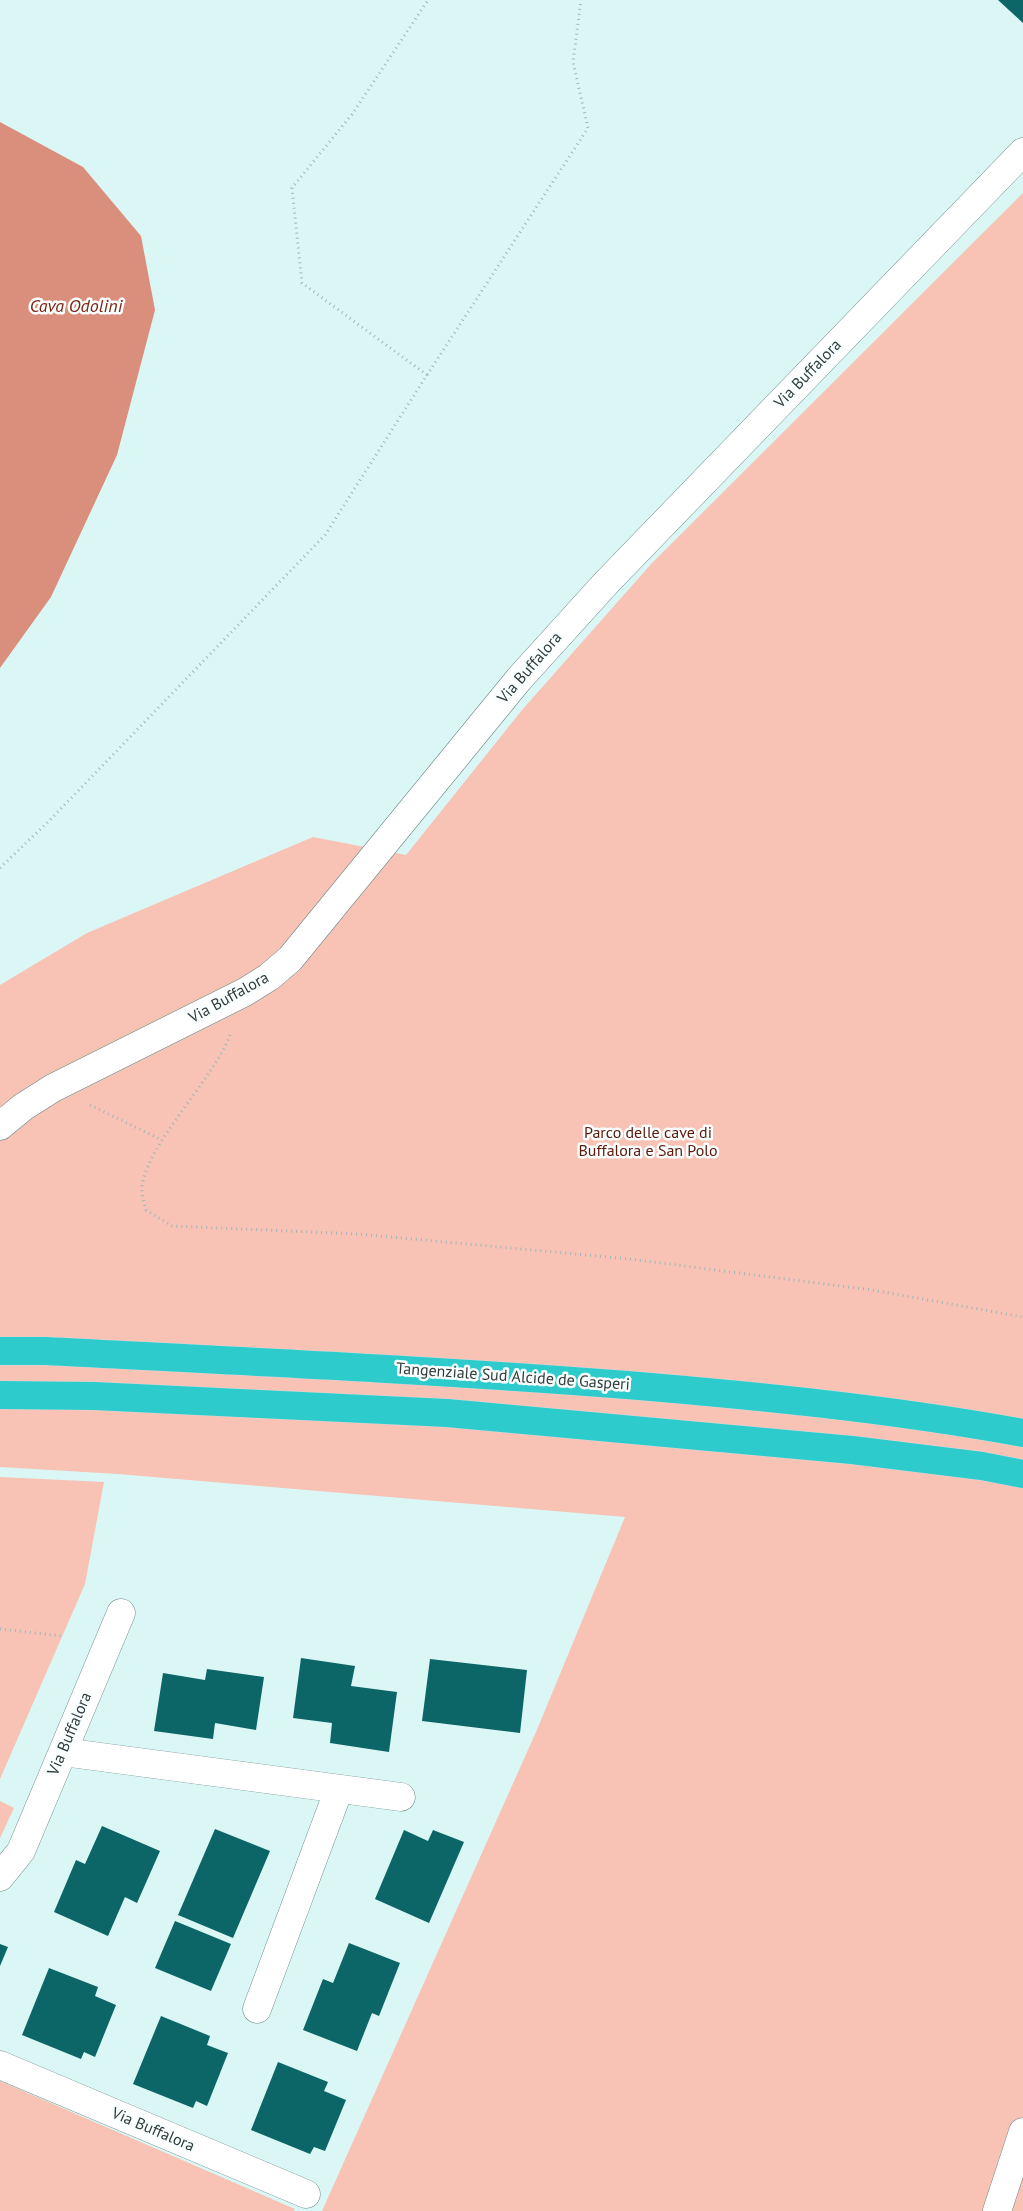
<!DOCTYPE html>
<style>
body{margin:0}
canvas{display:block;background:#daf7f6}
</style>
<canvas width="1023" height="2211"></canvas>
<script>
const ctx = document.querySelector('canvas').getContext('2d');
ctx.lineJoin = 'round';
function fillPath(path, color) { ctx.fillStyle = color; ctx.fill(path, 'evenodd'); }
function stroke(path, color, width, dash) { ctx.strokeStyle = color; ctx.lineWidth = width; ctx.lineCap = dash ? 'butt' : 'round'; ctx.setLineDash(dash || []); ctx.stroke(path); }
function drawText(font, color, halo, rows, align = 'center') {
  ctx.font = font + ' "PT Sans",sans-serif'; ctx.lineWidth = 5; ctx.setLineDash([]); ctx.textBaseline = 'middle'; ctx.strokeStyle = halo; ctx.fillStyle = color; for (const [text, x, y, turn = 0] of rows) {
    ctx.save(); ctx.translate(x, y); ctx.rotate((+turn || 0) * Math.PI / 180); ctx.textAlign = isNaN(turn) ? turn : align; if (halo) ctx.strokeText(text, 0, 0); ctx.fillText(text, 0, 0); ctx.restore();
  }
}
fillPath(new Path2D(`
 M1023 193V2211H322L536 1732 625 1517 118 1474 0 1467V985L87 933 313 837 406 855 522 710 652 563Z
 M0 1477 104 1482 85 1584 0 1779Z
 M0 1801 14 1808 0 1838Z
 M0 2081 295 2209 294 2211H0Z`), '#f8c2b5');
fillPath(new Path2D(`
 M0 122 83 167 141 236 155 310 117 455 51 597 0 668Z`), '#da8f7d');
fillPath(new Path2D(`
 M998 0H1023V23Z
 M301 1658 355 1666 351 1686 397 1692 389 1752 330 1743 332 1723 293 1718Z
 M430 1659 527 1670 520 1733 422 1721Z
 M207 1669 264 1677 256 1730 215 1723 213 1739 154 1731 163 1673 205 1680Z
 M102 1826 160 1851 137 1903 125 1897 108 1936 54 1912 76 1860 85 1864Z
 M215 1829 270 1851 233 1938 178 1915Z
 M404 1830 428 1841 433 1830 464 1842 429 1923 375 1899Z
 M175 1921 231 1944 211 1991 155 1968Z
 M349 1943 400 1963 379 2016 372 2013 357 2051 303 2030 323 1979 333 1983Z
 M0 1944 8 1947 0 1966Z
 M49 1968 98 1987 95 1996 116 2005 95 2057 84 2052 81 2059 22 2035Z
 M161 2016 210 2036 207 2045 228 2053 207 2106 196 2101 193 2108 133 2084Z
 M278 2062 328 2082 324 2091 346 2100 325 2151 314 2147 310 2154 251 2130Z`), '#0c6667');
const minor = new Path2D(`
 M0 1126 23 1107 53 1088 245 992 269 977 290 959 519 679 606 583 1023 152
 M63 1752 401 1797
 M0 1877 21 1851 121 1613
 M257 2009 339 1789
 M0 2065 306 2194
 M997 2211 1023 2132`);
const highway = new Path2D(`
 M0 1351H46C240 1361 434 1370 627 1385 759 1396 892 1409 1023 1433
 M0 1395 94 1396 447 1413 852 1450 982 1466 1023 1474`);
stroke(minor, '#6b8585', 29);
stroke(highway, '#d6d8d8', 29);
stroke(new Path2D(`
 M427 375 588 128 573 62 581 0
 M0 868 50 820 325 535 427 375 302 283 292 188 353 113 428 0
 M230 1035C215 1078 140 1151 142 1192 142 1198 145 1204 146 1210L172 1226 358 1234 630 1259 872 1290 1023 1317
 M90 1105 162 1140
 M0 1629 62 1636`), '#a0b7b7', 3, [1, 4]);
stroke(minor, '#fff', 28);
stroke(highway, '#2ecbcc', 28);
drawText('16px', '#313c3c', '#f9ffff', [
 ["Via Buffalora",808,374,-46],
 ["Via Buffalora",530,668,-49],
 ["Via Buffalora",229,998,-29],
 ["Tangenziale Sud Alcide de Gasperi",513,1377,4],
 ["Via Buffalora",70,1734,-67],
 ["Via Buffalora",153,2130,23]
]);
drawText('16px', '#5c190a', '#f9ffff', [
 ["Parco delle cave di",648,1133],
 ["Buffalora e San Polo",648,1151]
]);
drawText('italic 18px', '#7e2613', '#f9ffff', [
 ["Cava Odolini",76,307]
]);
</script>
